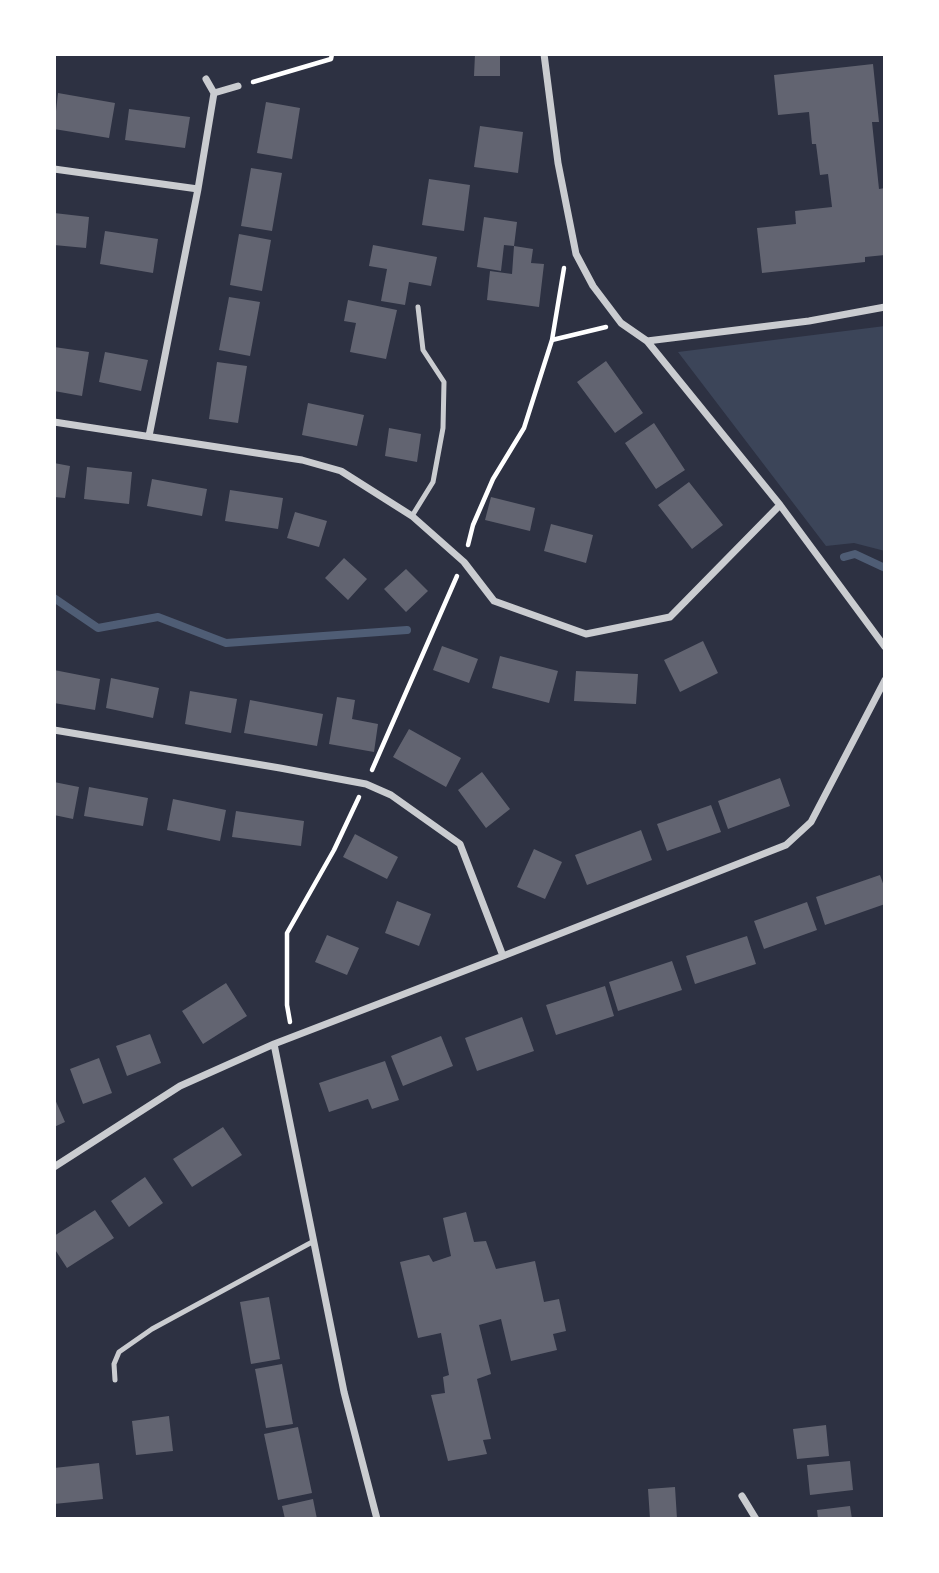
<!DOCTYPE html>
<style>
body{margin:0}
#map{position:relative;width:939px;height:1573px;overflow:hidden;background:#2d3142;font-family:Karla,sans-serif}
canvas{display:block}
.frame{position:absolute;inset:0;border:56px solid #fff;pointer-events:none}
</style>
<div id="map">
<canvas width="939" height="1573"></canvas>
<div class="frame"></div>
</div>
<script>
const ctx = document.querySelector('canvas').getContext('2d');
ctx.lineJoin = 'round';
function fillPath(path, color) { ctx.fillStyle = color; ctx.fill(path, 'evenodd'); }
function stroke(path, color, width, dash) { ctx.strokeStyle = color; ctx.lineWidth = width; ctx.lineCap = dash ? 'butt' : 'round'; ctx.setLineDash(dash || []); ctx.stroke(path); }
fillPath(new Path2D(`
 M885 326V551L854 543 826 546 678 352Z`), '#3c4559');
stroke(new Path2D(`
 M844 557 855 554 885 568
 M54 598 98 628 158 617 226 643 407 630`), '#4f5d75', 8);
fillPath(new Path2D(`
 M475 54H500V76H474Z
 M873 64 879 122H872L879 189 885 188V255L865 257V262L762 273 757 228 796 224 795 211 832 207 828 174 820 175 816 144H812L809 112 778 115 774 75Z
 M58 93 115 103 109 138 54 129Z
 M266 102 300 108 292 159 257 153Z
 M129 109 190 117 185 148 125 140Z
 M480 126 523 132 518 173 474 167Z
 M251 168 282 173 272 231 241 226Z
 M429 179 470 185 464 231 422 225Z
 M54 213 89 217 86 248 54 245Z
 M484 217 517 222 514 246 504 245 501 271 477 267Z
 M105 231 158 239 153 273 100 264Z
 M239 234 271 240 262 291 230 285Z
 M373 245 437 257 431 286 409 282 405 305 381 301 387 269 369 266Z
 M514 246 533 249 531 263 544 264 539 307 487 300 490 271 512 274Z
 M229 297 260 302 250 356 219 350Z
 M348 300 397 310 386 359 350 352 356 323 344 321Z
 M54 347 89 352 82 396 54 391Z
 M105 352 148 360 141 391 99 382Z
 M606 361 643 413 615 433 577 382Z
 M217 362 247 366 238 423 209 419Z
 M308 403 364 415 357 446 302 435Z
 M654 423 685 470 656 489 625 443Z
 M389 428 421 434 417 462 385 456Z
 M54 463 70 466 65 498 54 497Z
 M87 467 132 472 129 504 84 499Z
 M152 479 207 489 202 516 147 506Z
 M689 482 723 525 692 549 658 505Z
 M230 490 283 498 278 529 225 521Z
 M491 497 535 508 530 531 485 520Z
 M295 512 327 521 319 547 287 538Z
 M551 524 593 535 586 563 544 551Z
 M344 558 367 579 348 600 325 578Z
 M406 569 428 591 406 612 384 589Z
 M703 641 718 673 680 692 664 660Z
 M442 646 478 659 469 683 433 670Z
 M500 656 558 671 549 703 492 688Z
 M54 670 100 679 95 710 54 703Z
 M576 671 638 674 636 704 574 701Z
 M111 678 159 688 153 718 106 708Z
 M190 691 237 699 231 733 185 724Z
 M337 697 355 700 352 719 378 724 374 752 329 744Z
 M250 700 323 714 317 746 244 733Z
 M409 729 461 758 446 787 393 757Z
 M482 772 510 809 486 828 458 790Z
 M780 778 790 806 728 829 718 801Z
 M54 782 79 787 73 819 54 815Z
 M89 787 148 798 143 826 84 816Z
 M173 799 226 810 220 841 167 830Z
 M711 805 721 832 667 851 657 824Z
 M236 811 304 821 301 846 232 837Z
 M641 830 652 860 587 885 575 855Z
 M355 834 398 857 387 879 343 857Z
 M534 849 562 862 545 899 517 887Z
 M880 875 885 889V904L825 925 816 897Z
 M397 901 431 914 419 946 385 933Z
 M807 902 817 930 764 949 754 921Z
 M327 935 359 948 347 975 315 962Z
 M747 936 756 964 695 984 686 956Z
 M672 961 682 990 618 1011 609 982Z
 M226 983 247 1016 203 1044 182 1011Z
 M605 986 614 1016 556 1035 546 1005Z
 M522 1017 534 1051 477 1071 465 1038Z
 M150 1034 161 1063 127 1076 116 1046Z
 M441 1036 453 1066 403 1086 391 1056Z
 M99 1058 112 1093 83 1104 70 1069Z
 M385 1061 399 1100 372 1109 368 1099 329 1112 319 1083Z
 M54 1097 65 1122 54 1127Z
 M223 1127 242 1155 192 1187 173 1159Z
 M145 1177 163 1203 129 1227 111 1201Z
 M95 1210 114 1238 67 1268 54 1248V1236Z
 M466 1212 474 1242 486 1241 496 1269 535 1261 544 1302 559 1299 566 1331 553 1334 557 1350 511 1361 501 1319 479 1325 491 1374 477 1379 491 1439 483 1440 487 1454 448 1461 431 1395 445 1393 443 1377 449 1375 441 1333 418 1338 400 1262 429 1255 433 1262 451 1256 443 1218Z
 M269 1297 280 1359 251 1364 240 1302Z
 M282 1364 293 1424 266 1428 255 1369Z
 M169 1416 173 1451 136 1455 132 1421Z
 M826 1425 829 1456 797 1459 793 1429Z
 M298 1427 312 1493 278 1500 264 1434Z
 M850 1461 853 1490 810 1495 807 1465Z
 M99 1463 103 1499 54 1504V1468Z
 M675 1487 677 1519H650L648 1489Z
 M313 1499 317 1519H285L282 1506Z
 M850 1506 852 1519H818L817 1510Z`), '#626471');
stroke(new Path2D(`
 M253 82 331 59 332 54
 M552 340 564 268
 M468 545 473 525 493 479 524 428 552 340 606 327
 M372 770 457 576
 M290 1022 287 1005V933L334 850 359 797`), '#fff', 4.5);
stroke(new Path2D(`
 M412 516 433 482 443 428 444 382 423 350 418 307
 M115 1380 114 1364 119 1352 152 1329 314 1241`), '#caccd0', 5);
stroke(new Path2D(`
 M544 54 558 163 576 254 593 286 621 323 647 341 780 505 885 647
 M206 79 214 93
 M54 169 198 189
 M647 341 809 321 885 307
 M54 422 302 460 341 471 412 516 464 562 494 601 586 634 670 617 780 505
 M149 436 198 189 214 93 238 86
 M54 730 280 768 366 784 391 795 460 844 503 956
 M274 1044 344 1392 377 1519
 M54 1167 180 1086 274 1044 503 956 786 845 811 822 885 680
 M742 1496 756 1519`), '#caccd0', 7);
</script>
